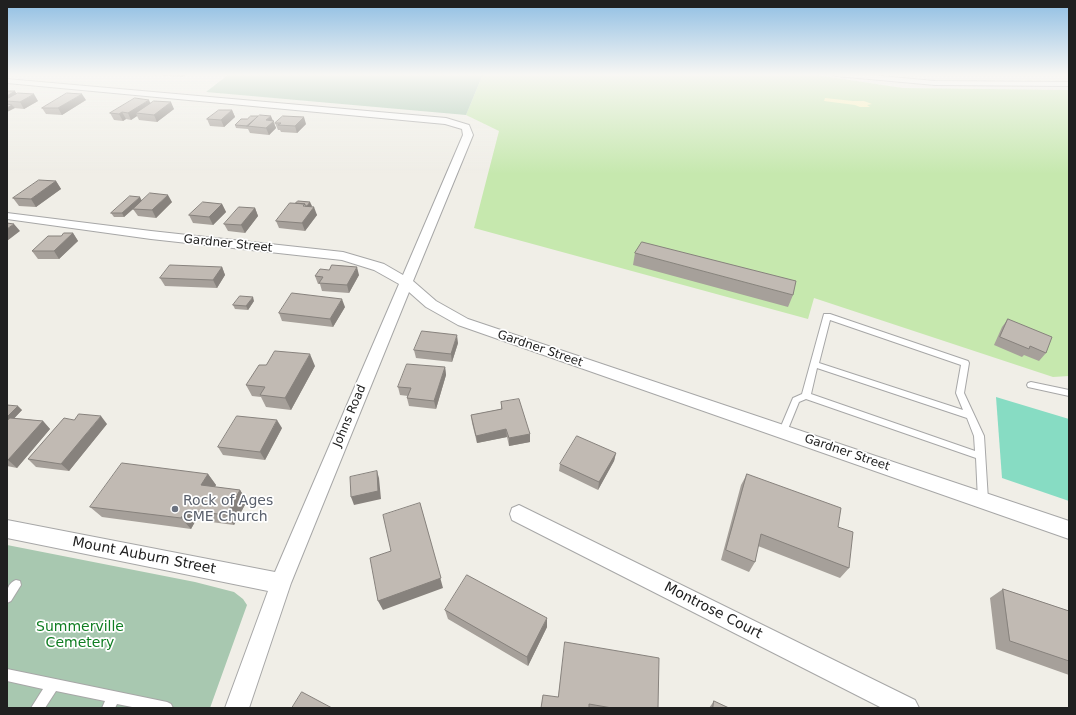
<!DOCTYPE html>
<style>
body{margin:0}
#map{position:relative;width:1076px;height:715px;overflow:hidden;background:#f0eee7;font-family:"DejaVu Sans",sans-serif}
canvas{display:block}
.frame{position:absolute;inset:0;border:8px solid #202020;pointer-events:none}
</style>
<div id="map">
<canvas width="1076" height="715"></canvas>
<div class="frame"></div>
</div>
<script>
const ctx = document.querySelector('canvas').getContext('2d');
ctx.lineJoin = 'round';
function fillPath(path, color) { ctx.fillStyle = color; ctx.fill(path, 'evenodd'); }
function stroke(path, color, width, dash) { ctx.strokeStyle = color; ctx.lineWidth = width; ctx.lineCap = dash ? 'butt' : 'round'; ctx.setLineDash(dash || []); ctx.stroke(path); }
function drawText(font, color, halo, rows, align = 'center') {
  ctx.font = font + ' "DejaVu Sans",sans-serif'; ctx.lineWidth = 3.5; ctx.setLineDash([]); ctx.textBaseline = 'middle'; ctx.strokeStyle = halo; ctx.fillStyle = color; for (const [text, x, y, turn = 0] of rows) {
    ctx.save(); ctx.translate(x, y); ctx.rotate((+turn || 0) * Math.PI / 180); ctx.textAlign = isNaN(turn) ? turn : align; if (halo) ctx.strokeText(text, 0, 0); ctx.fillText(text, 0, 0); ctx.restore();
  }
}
fillPath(new Path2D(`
 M483 74H810L903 88 1069 90V376L1053 377 814 298 808 319 474 228 499 131 466 115Z`), '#c6e8ae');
fillPath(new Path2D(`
 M825 98 853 101H864L872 104 867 105 870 107H860L855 105 824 101Z`), '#fdf5b8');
fillPath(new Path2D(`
 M229 74H483L466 115 206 92Z
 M7 545 195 582 234 592 243 599 247 605 210 708H7Z`), '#a8c8b0');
fillPath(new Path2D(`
 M996 397 1069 419V501L1002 478Z`), '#87dcc3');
const lane = new Path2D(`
 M824 314H830L968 361 969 363 964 393 984 436 988 500 986 503 983 504 980 503 978 500 976 458 806 399 799 402 786 434 783 435 780 434 779 431 793 398 802 394ZM830 320 961 365 956 393 963 410 819 363ZM817 368 967 418 974 436 975 451 811 394Z
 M1031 382 1069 390V396L1028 387 1027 385 1028 383Z
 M16 580 20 581 21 585 11 601 7 603C7 593 6 584 16 580Z
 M7 669 167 702 171 704 173 708H137L117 704 115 708H102L105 701 56 691 45 708H31L43 689 7 681Z`);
const street = new Path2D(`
 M832 74H859L935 81 1069 82V86L935 85 836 76Z
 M7 79 446 118 469 125 473 135 413 281 436 301 468 319 1069 521V539L458 325 426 307 409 292 291 583 249 708H225L268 591 7 538V520L275 572 399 284 374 270 342 260 151 239 7 219V213L151 231 343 252 384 264 403 275 463 135 462 129 445 124 7 83Z
 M519 505 915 700 919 708H882L512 520 510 514 512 508Z`);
stroke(lane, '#a7a7a7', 2);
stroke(street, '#a7a7a7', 2);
fillPath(lane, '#fff');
fillPath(street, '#fff');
fillPath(new Path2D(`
 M151 74H187L182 77 152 75Z
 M7 91 17 94 38 101 24 109 14 108 7 112Z
 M86 100 62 115 46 114 42 108Z
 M151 103 174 109 157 122 139 120 137 116 131 120 126 119 123 121 114 120 110 113Z
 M232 110 235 117 224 127 210 126 207 119Z
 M247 119 273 121 276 128 269 135 250 133 248 129 236 128 235 125Z
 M275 123 306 124 297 133 281 132 280 130H278Z
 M56 181 61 189 36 207 19 206 13 198Z
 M142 201 172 202 156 218 138 216 133 209 124 217H114L111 213Z
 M222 204 226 212 213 225 193 223 189 215Z
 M312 206 311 207 317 215 305 231 279 228 276 221Z
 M255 208 258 216 245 233 228 231 224 224Z
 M73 233 78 241 59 259H38L32 251 61 236Z
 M635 253 793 295 788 307 633 265Z
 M222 267 225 275 217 288 165 286 160 278Z
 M359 275 349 293 322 291 320 284H318L315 276Z
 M254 301 248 310 235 309 233 305Z
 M345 307 333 327 282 321 279 313Z
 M1008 319 1046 353 1039 361 1024 355 1022 357 994 345 1002 327Z
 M458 343 452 362 416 358 414 350Z
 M266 365 315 366 291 410 266 407 261 397 252 396 246 385Z
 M445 367 446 375 436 409 409 406 407 398 408 396 400 395 398 387Z
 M501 402 530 434V442L509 446 507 437 477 443 472 423 471 415 501 409Z
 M7 405 22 410 14 418 43 421 50 429 17 468 7 466Z
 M107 424 69 471 36 467 28 459Z
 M282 428 265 460 223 455 218 447Z
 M616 453 614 461 598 490 559 471 560 464Z
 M208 474 216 485 215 487 240 490 247 501 234 525 196 520 191 529 102 517 90 507Z
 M747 474 838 527 849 568 840 578 758 546 755 562 749 572 721 560 741 485Z
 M1003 589 1069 611V675L996 649 990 598Z
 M445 610 547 627 528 666 448 619Z
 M558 697 658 708H541Z
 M714 701 729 708H709Z`), '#a6a09a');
fillPath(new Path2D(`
 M181 74H187L182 77Z
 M15 91 19 98 7 101V96Z
 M34 94 38 101 24 109 20 102Z
 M82 94 86 100 62 115 58 108Z
 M149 100 152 107 136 113 137 116 131 120 128 113Z
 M171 102 174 109 157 122 154 115Z
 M12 105 15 108 7 112V108Z
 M232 110 235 117 224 127 221 120Z
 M122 112 126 119 123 121 119 114Z
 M271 116 276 128 269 135 266 128V120Z
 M304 117 306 124 297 133 295 126Z
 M56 181 61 189 36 207 31 199Z
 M168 195 172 202 156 218 152 210Z
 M140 197 142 201 124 217 122 213Z
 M310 202 312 206 307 211 306 207Z
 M222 204 226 212 213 225 209 217Z
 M314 207 317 215 305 231 302 223Z
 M255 208 258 216 245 233 241 225Z
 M14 224 20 231 7 241V229Z
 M73 233 78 241 59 259 54 251Z
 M222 267 225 275 217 288 213 280Z
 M357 267 359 275 349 293 347 285Z
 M253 297 254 301 248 310 246 306Z
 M342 299 345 307 333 327 330 319Z
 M457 335 458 343 452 362 451 354Z
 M310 354 315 366 291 410 285 398Z
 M445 367 446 375 436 409 434 401Z
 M18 406 22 410 10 423 7 420V417Z
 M101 416 107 424 69 471 61 464Z
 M277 420 282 428 265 460 260 452Z
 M43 421 50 429 17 468 8 460Z
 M506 429 507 437 477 443 476 436Z
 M530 434V442L509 446V438Z
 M616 453 614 461 598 490 599 482Z
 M377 471 379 478 381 499 354 505 351 497Z
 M208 474 216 485 209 496 201 485Z
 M240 490 247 501 234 525 226 515Z
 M420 503 443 588 383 610 378 601Z
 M186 510 196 520 191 529 181 518Z
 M547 618V627L528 666 527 657Z`), '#87827d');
const building = new Path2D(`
 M7 91H15L7 96Z
 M18 93 34 94 20 102 7 101V99Z
 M67 93 82 94 58 108H42Z
 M135 98 149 100 128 113 122 112 119 114 110 113Z
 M154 101 171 102 154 115 136 113Z
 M7 104 12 105 7 108Z
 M219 110H232L221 120 207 119Z
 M260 115 271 116 266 120 274 121 266 128 247 126Z
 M251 116H258L248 126 235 125 241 119H247Z
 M283 116 304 117 295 126 278 125 281 123H275Z
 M39 180 56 181 31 199 13 198Z
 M150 193 168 195 152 210 133 209Z
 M130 196 140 197 122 213H111Z
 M298 201 310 202 307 206H305V204L296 203Z
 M203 202 222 204 209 217 189 215Z
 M290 203 305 204 303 206 314 207 302 223 276 221Z
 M239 207 255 208 241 225 224 224Z
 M7 223 14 224 7 229Z
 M64 233H73L54 251H32L48 236H61Z
 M642 242 796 281 793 295 635 253Z
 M170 265 222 267 213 280 160 278Z
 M332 265 357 267 347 285 319 283 323 277 315 276 320 269 329 270Z
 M292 293 342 299 330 319 279 313Z
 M240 296 253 297 246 306 233 305Z
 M1008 319 1052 337 1046 353 1030 346 1029 349 1000 337Z
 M422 331 457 335 451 354 414 350Z
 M275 351 310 354 285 398 260 395 265 387 246 385 259 365H266Z
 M407 364 445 367 434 401 407 398 411 388 398 387Z
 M519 399 530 434 509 438 506 429 476 436 471 415 502 409 501 402Z
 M7 405 18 406 7 417Z
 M79 414 101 416 61 464 28 459 64 418 74 420Z
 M237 416 277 420 260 452 218 447Z
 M10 418 43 421 8 460H7V421Z
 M577 436 616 453 599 482 560 464Z
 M122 463 208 474 201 485 240 490 226 515 186 510 181 518 90 507Z
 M377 471 378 491 351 497 350 477Z
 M747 474 841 508 838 527 853 532 849 568 761 534 755 562 726 550Z
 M420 503 441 578 378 601 370 558 391 551 383 515Z
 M467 575 547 618 527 657 445 610Z
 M1003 589 1069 611V661L1010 641Z
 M565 642 659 658 658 708H612L589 704V708H541L543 695 558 697Z
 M302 692 332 708H292Z
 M714 701 729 708H713Z`);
fillPath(building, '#c1bab3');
stroke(building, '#87827d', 1);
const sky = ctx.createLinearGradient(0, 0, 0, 174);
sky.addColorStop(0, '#8fbee3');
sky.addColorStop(0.43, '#f8f7f4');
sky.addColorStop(1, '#f8f7f400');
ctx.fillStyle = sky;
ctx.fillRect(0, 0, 1076, 174);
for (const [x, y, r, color] of [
 [175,509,4,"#6b7280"]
]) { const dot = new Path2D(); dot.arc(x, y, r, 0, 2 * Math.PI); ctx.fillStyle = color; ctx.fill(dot); stroke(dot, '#fff', 1.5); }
drawText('12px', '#202020', '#fff', [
 ["Gardner Street",228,244,6],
 ["Gardner Street",540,349,19],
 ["Johns Road",350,416,-67],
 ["Gardner Street",847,453,19]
]);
drawText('14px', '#5b616d', '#fff', [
 ["Rock of Ages",183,501],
 ["CME Church",183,517]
], 'left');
drawText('14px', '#202020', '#fff', [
 ["Mount Auburn Street",144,556,11],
 ["Montrose Court",713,611,27]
]);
drawText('14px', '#0f7d22', '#fff', [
 ["Summerville",80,627],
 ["Cemetery",80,643]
]);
</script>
